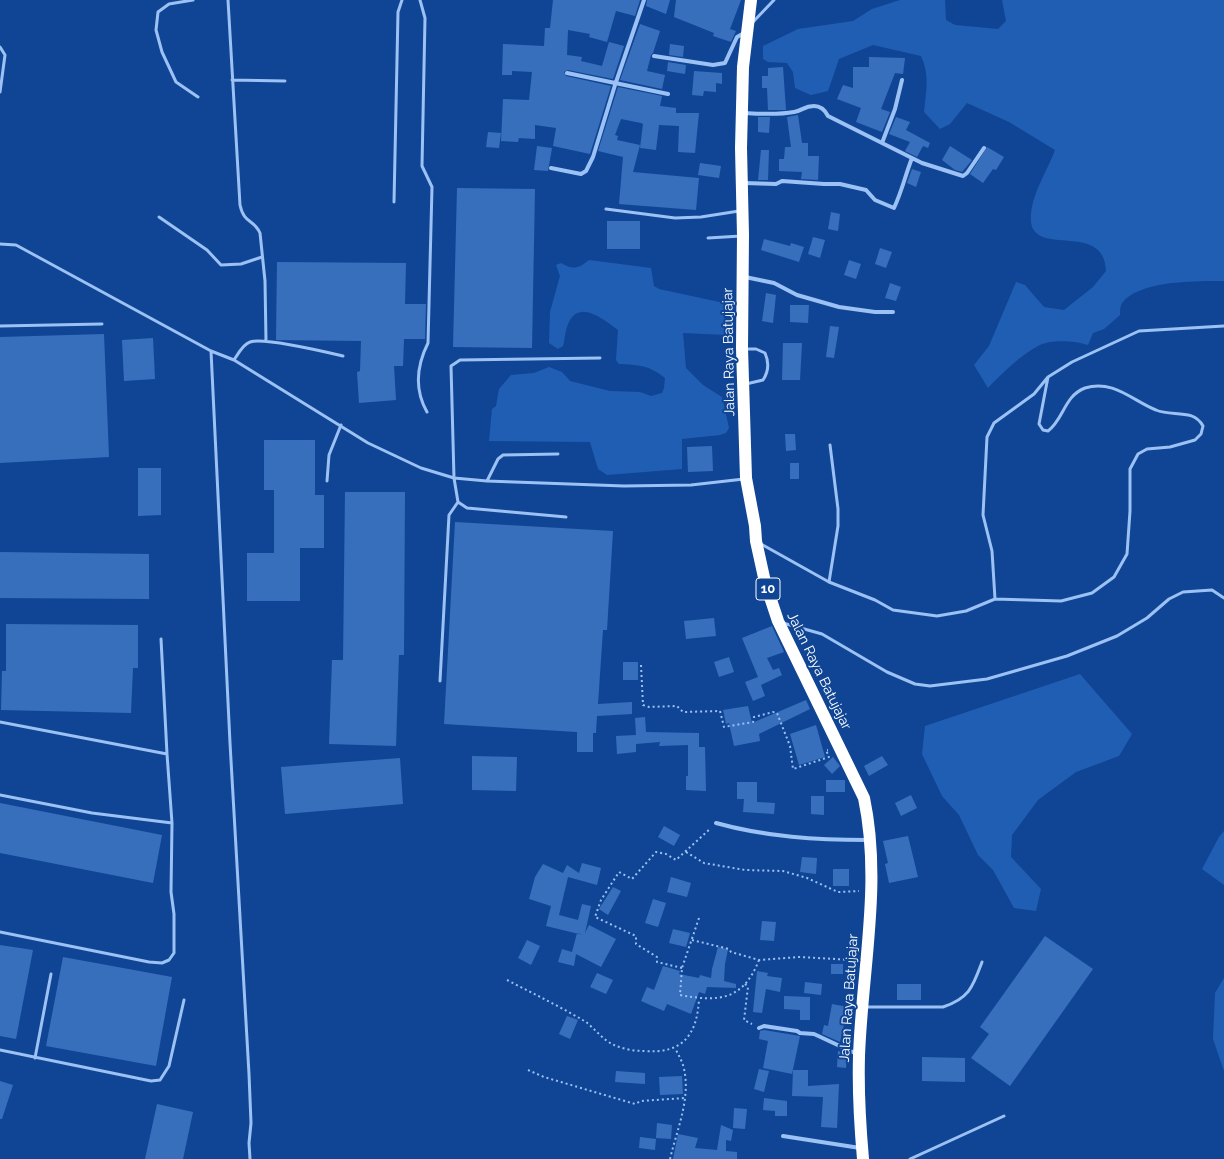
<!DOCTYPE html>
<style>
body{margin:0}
canvas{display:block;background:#0f4594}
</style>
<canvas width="1224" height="1159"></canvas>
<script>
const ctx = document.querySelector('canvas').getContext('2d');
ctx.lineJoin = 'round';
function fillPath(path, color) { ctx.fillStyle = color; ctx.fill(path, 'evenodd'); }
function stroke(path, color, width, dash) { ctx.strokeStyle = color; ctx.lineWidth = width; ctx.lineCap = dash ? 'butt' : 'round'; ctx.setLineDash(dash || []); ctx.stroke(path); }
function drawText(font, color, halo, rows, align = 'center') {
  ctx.font = font + ' Raleway,sans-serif'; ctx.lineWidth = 4; ctx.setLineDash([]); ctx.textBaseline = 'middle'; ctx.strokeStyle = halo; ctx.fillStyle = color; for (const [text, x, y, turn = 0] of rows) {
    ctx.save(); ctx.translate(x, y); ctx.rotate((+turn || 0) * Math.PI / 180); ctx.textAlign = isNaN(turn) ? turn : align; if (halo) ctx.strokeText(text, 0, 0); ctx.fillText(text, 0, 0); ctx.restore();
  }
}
fillPath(new Path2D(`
 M900 0H945L946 20 955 25 998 29 1006 21 1002 0H1224V281C1198 281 1139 280 1122 303 1120 306 1120 311 1120 315L1104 329 1093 333 1088 345C1075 341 1051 339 1038 346 1021 355 1002 373 988 388L974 365 989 346 1016 282 1025 285 1044 307 1064 310 1093 287 1106 271C1105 221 1035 257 1031 222 1029 198 1047 172 1055 150L1009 122 967 103 950 124 940 129 924 112C926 93 930 74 921 56L873 45 839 59 828 91 811 95 795 88 793 72 787 63 768 62 763 59V46L798 29 853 21 872 9Z
 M589 260 651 268 654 286 659 289 724 303 726 335 683 333 686 368 703 385 722 397 729 428 726 433 720 435 682 439V469L607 475 598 469 590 442 489 441 492 409 496 406 499 389 511 375 534 373 549 367 562 372 570 381 610 391 640 392 651 396 662 393 664 388 665 378C649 365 639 365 619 364L616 360 618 330C604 320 579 298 568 324 565 331 565 339 563 346L558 349 549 343 550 312 560 276 556 265 561 263C573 270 578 269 589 260Z
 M1080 674 1132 734 1119 756 1076 772 1038 800 1012 835 1011 857 1041 889 1036 911 1014 908 993 870 978 855 959 815 942 796 922 754 925 726Z
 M1224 831V885L1202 869 1219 837Z
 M1224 978V1071L1213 1039 1215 993Z`), '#205eb4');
fillPath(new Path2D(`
 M553 0H640L635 16 616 11 607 42 589 37 590 34 568 30 567 55 582 57 581 61 602 66 609 42 624 46 613 79 568 70 564 72 566 76 611 86 590 154 553 146 556 128 535 125V139L519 138 518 142 501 141 503 99 529 100 532 72 512 71V75H502L503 44 544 46 545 28H550Z
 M647 0H670L666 14 646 6Z
 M676 0H741L730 29 736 31 731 42 713 36 714 33 674 17Z
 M640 24 660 31 653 53 651 55 647 71 665 75 662 89 620 80Z
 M670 44 684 46 683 57 669 55Z
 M869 57 905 58 903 74 895 73 881 109 890 112 882 132 856 122 861 108 837 99 843 85 853 88V67H869Z
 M668 62 686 65 685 74 667 71Z
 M783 67 786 110H768L767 88H762V76H768V68Z
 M694 71 722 73V84L716 83V92L704 91 703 96 692 95Z
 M618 87 662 96 660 106 676 108V113H699L695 153 678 152 679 126 659 125 656 150 640 148 643 124 641 123 621 119 615 135 618 136 617 140 640 145 633 172 699 178 696 210 619 204 623 157 598 151Z
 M798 115 802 143H808V156H819L818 180 801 179 802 172 779 171V159H784L785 147H791L787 117Z
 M758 117H770L769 133 758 132Z
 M896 117 910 122 906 130 930 143 928 148 923 146 917 157 905 151 910 142 889 134Z
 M488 132 501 133 499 148 486 147Z
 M537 146 552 148 548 171 534 170Z
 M950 146 972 160 962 172 955 170 942 160Z
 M987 147 1004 157 996 170 993 169 983 183 970 174Z
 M761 150H769L768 180H758Z
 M700 163 721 166 719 178 698 175Z
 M912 169 921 172 916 187 907 183Z
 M457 188 535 189 532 348 453 347Z
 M831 212 840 214 838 231 828 229Z
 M607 221H640V249H607Z
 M813 237 825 240 820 258 808 254Z
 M764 239 790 246 791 243 804 247 799 262 761 250Z
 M880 248 892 252 886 268 875 264Z
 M849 260 861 264 856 279 844 275Z
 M277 262 406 263 405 304H426L425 339H404L403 366H394L396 400 359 403 357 372 360 371 361 341 276 340Z
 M890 283 901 287 896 301 885 298Z
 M766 293 776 295 773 323 762 321Z
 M790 305H809L808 323 790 322Z
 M830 326 839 327 834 358 826 357Z
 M104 334 109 457 0 463V337Z
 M153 338 155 379 124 381 122 340Z
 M783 343H802L800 380H782Z
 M785 434H795L796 450 786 451Z
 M264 440H315V495H324V548H300V601H247V553H274V490H264Z
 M712 446 713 471 688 472 687 447Z
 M790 463H799V479H790Z
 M138 468H161V515L138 516Z
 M345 492H405L404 655H399L396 746 329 744 332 660H343Z
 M455 522 613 531 607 630H603L598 704 632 702V714L597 716 596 733H593V752H577V732L444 724Z
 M0 552 149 554V599L0 598Z
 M714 618 716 636 686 639 684 621Z
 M6 624 138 625V668H133L131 713 1 710 2 671H6Z
 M772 626 784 652 767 658 773 670 779 668 782 675 761 685 765 696 753 701 745 682 758 677 742 638Z
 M729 657 734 672 719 677 714 662Z
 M623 662H638V680H623Z
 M806 700 810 709 759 734 760 741 734 746 729 723 726 724 723 710 748 706 752 723Z
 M645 717 646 732 699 733V747H705L706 791 686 790V776H688V745L659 746 660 742 636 744V752L617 754 616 736 636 735 635 718Z
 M816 725 825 757 799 765 790 734Z
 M472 756 517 757 516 791 472 790Z
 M882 756 888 765 869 776 864 766Z
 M833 757 840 766 832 774 824 765Z
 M400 758 403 804 285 814 281 767Z
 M826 780H845V792H826Z
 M737 782H757V802L775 803 774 814 743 812 744 799H737Z
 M911 795 917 808 901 816 895 803Z
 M811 796H824V815L811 814Z
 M0 803 162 835 153 883 0 853Z
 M664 826 680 835 674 846 658 837Z
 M908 836 918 877 889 883 885 864 888 863 883 841Z
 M802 857 817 858 816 874 800 872Z
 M582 863 601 868 597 885 568 877 559 915 578 920 582 904 591 906 585 933 589 925 616 939 601 967 576 954 574 966 558 962 562 949 572 952 577 933 583 935 546 926 551 906 529 899 535 877 543 864 563 873 567 865 579 873Z
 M833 869H849V886H833Z
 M671 877 691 883 687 897 667 892Z
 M613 887 621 891 608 915 599 909Z
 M653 899 666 903 658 927 645 923Z
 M762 921 776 922 774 941 760 940Z
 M673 929 690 933 686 947 669 943Z
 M1045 936 1093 969 1010 1086 971 1058 989 1034 980 1027Z
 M527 940 540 946 531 965 518 958Z
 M0 945 33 950 16 1039 0 1036Z
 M718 947 728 949 725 964 724 981 736 984V988L707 987 705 994 699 992 691 1014 667 1004 664 1011 641 1001 647 987 654 990 663 966 680 971 679 974 699 978 700 975 711 978 712 969Z
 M63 957 172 977 156 1066 46 1046Z
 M831 964H843V974H831Z
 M757 971 768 973 767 976 782 978 780 992 766 989 762 1013 753 1012Z
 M597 973 613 980 606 994 590 987Z
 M805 982 822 984 821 995 804 993Z
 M897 984H921V1000H897Z
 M784 996 810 997V1020H800V1010L784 1009Z
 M832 1004 848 1007 840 1042 822 1034 824 1025 828 1026Z
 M567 1016 578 1020 570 1039 559 1034Z
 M764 1030 800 1036 792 1074 763 1068 768 1041 759 1039 760 1031Z
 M838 1051 847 1053 846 1068 837 1067Z
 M922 1057 965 1058V1082L922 1081Z
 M759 1069 769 1071 764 1092 754 1089Z
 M793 1070H808V1086L839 1084 837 1128 821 1127 823 1097 792 1096Z
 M616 1071 645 1073V1084L615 1082Z
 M682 1076 683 1094 660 1095 659 1077Z
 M0 1081 13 1085 2 1119H0Z
 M764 1098 787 1101V1116H775V1111L763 1110Z
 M157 1104 193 1112 183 1159H145Z
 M734 1108 747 1109 745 1129 733 1128Z
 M657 1123 672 1125 671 1139 656 1138Z
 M721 1125 733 1130 731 1141 726 1140V1151L737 1152V1159H673L678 1134 698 1138 695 1148 717 1150Z
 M640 1137 656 1139 655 1150 639 1148Z`), '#376fbd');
stroke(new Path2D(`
 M641 665 643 705 649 707 677 706 683 712 720 711 724 727 753 722 754 717 773 712 777 713 790 746 793 769 829 757 826 750H828
 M686 852 704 863 745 870 783 871 807 878 838 892 859 891
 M699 918 682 968 680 995C718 1002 743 1001 759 960
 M692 940 729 949 731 952 759 960 799 957 854 960
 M682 968 657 962V957L636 944V936L595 917 601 900 619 872 632 879 656 852 666 854 676 860 711 828
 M507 980C534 994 561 1007 586 1022 595 1029 604 1041 614 1045 623 1049 634 1051 644 1051 682 1054 697 1036 699 999
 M745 984 748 987 744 1020 752 1024
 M528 1070 544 1077 635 1104 641 1101 685 1098
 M670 1159C677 1129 692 1096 683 1065 681 1059 678 1054 675 1048`), '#9cc1f4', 2, [2, 3]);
stroke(new Path2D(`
 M193 0 169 4 158 12 156 30 162 52 176 82 198 97
 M228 0 240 205C244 224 254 219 260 233L265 281 266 341
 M420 0 425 18 422 166 432 187 428 343C417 365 414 389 427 412
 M753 22 774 0
 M0 47 5 55 0 92
 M232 80 285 81
 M394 202 398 12 402 0
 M606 209 675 218 701 217 739 211
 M159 217 207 250 221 265 241 264 262 257
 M708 238 741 236
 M0 244 16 245 211 351 234 360 368 443 421 468 454 478 487 481 624 486 691 485 744 479
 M0 326 102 324
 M744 349H756L765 353C769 362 769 371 763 380L746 384
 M211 351 230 743 249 1074 251 1123 249 1143 250 1159
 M234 360C238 354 243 344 250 342 263 337 326 352 343 356
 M327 481 329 455 341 425
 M487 481 498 459 503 455 558 454
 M566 517 467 508 458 502 454 478 451 366 460 360 600 358
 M761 544 829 582 875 600 893 610 937 616 966 611 995 599 1061 601 1092 593 1114 577 1127 554 1130 511V469L1138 454 1147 449 1170 447 1195 440 1201 434 1203 426C1193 408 1172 417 1156 410 1133 401 1113 379 1085 388 1064 396 1064 419 1048 431L1043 430 1039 424 1048 377
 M829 582 838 526V509L830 445
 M995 599 992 551 983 515 987 437 994 423 1034 394 1048 377 1072 362 1139 331 1224 326
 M783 623 822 634 887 672 915 684 930 686 987 679 1067 656 1117 636 1147 618 1169 599 1183 592 1212 590 1224 598
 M161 639 167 754
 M440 681 449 515 458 502
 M0 722 167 754 172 823 171 892 174 914V953L169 960 162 963 149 962 0 932
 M0 795 92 813 172 823
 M865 1007H943C970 998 973 986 982 962
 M0 1050 151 1081 160 1080 169 1066 184 1000
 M35 1058 51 974
 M910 1159 1004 1116`), '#9cc1f4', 3);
stroke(new Path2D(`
 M654 56 713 65 725 63 737 37 746 32
 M567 73 668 94
 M744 113C760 114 778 115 794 112 802 111 804 106 814 106 821 106 825 110 828 116L922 163 963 176 967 173 984 148
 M882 143 895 109 902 80
 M551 168 581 174 586 171 593 157 615 85 644 0
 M744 183 776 184 782 181 824 184H840L866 190 875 200 894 208C902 191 905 176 912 158
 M745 277 774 283 797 295 839 307 875 312H893
 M716 823C766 837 817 840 868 840
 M759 1028 764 1026 797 1031 800 1033 814 1034 857 1054
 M783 1136 860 1148`), '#9cc1f4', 4);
stroke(new Path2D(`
 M751 0 743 67 741 148 743 235 742 348 746 478 755 526 756 541 765 582 778 621 864 798C882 883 862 970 859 1056 858 1090 860 1125 863 1159`), '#fff', 12);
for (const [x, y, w] of [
 [768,589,24]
]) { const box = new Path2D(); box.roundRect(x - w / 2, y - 11, w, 22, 3); ctx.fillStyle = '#0f4594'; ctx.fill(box); stroke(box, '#fff', 1); }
drawText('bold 13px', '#fff', null, [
 ["10",768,589]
]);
drawText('14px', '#fff', '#0f4594', [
 ["Jalan Raya Batujajar",729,352,-91],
 ["Jalan Raya Batujajar",819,671,64],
 ["Jalan Raya Batujajar",849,998,-86]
]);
</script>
